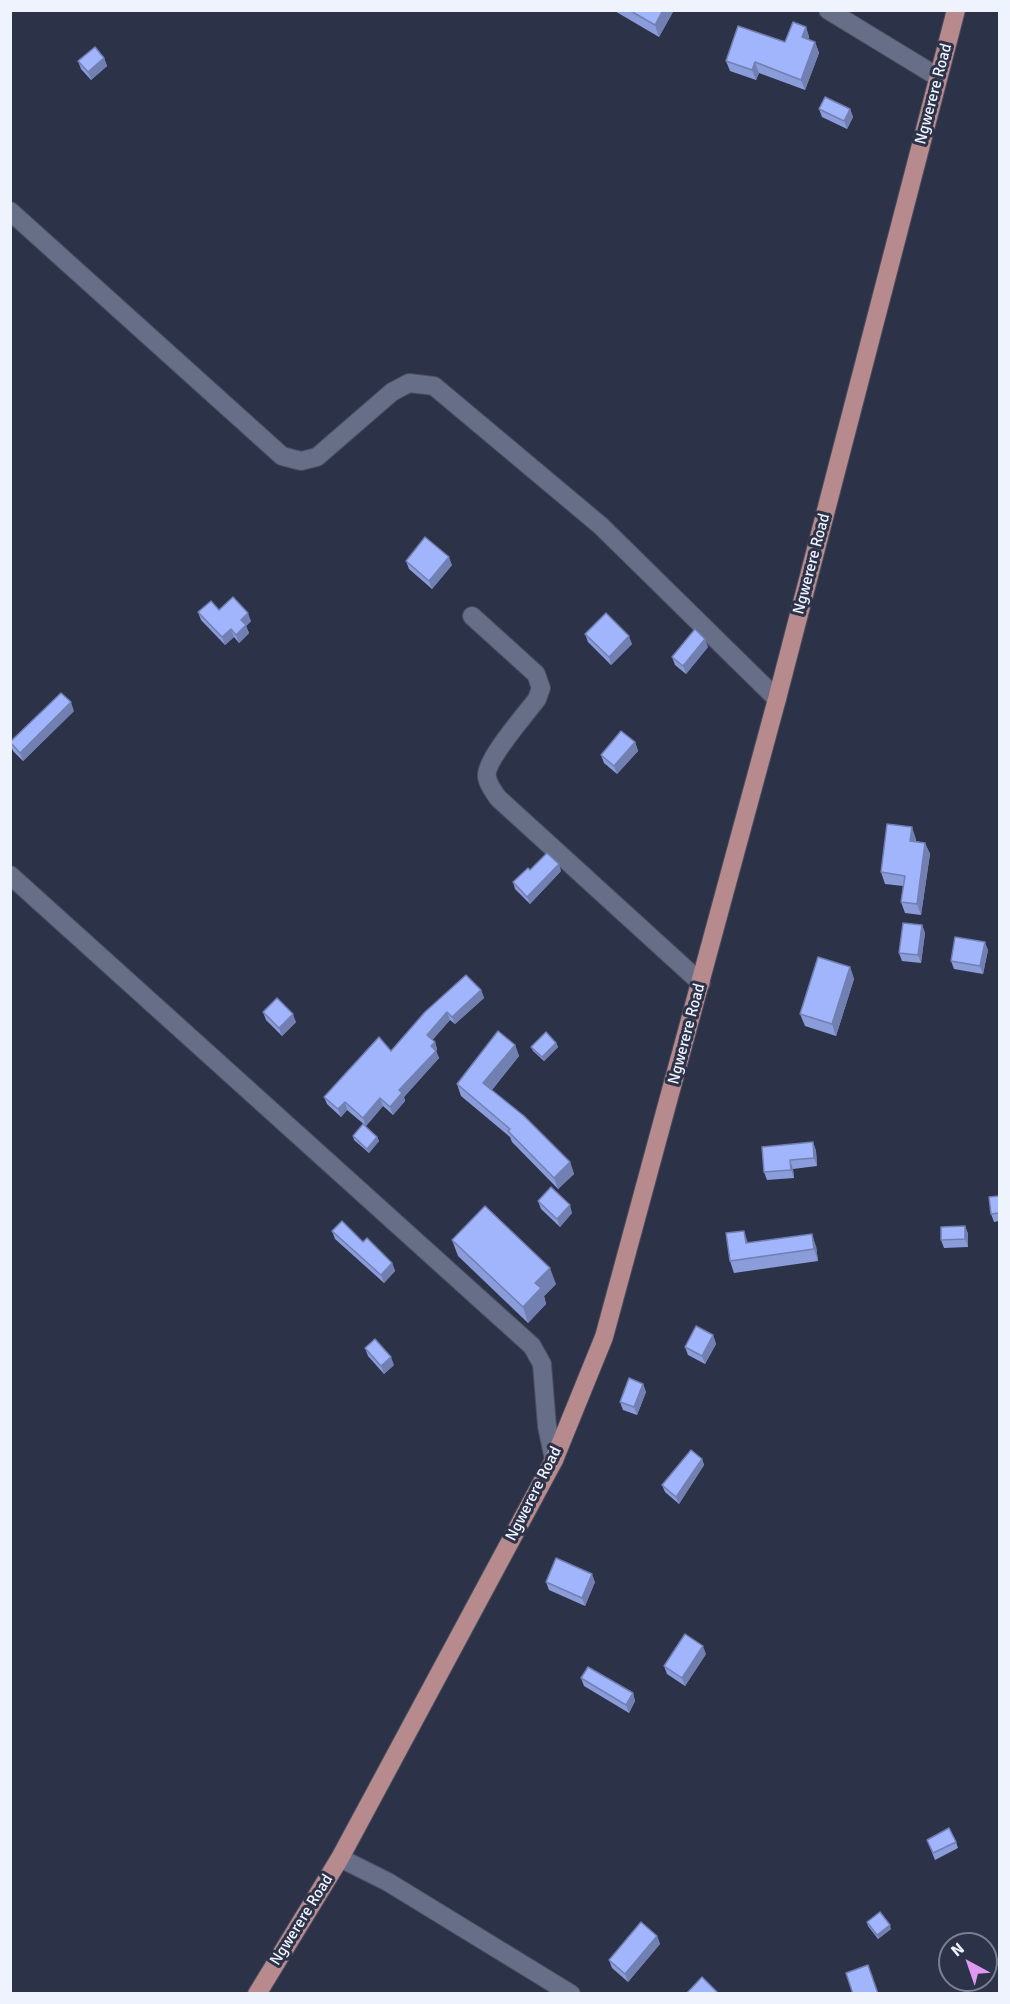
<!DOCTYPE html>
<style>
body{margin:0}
#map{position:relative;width:1010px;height:2004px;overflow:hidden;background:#2c3248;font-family:Signika,sans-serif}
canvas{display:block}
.frame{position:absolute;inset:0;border:12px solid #eff3fe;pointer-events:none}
.north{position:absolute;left:938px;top:1932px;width:60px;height:60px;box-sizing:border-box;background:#2c3248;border:2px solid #7a7f91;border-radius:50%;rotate:320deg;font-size:16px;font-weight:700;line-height:24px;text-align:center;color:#eff3fe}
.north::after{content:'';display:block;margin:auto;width:21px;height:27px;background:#df98f2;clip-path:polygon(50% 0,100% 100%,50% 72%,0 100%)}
</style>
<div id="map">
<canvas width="1010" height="2004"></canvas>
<div class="frame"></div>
<div class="north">N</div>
</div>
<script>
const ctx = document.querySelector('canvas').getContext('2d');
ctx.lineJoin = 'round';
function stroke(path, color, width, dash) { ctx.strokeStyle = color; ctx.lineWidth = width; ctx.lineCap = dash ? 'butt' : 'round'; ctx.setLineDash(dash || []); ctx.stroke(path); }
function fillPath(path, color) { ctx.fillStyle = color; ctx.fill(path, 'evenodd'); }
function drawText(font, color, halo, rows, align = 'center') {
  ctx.font = font + ' Signika,sans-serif'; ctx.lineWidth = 6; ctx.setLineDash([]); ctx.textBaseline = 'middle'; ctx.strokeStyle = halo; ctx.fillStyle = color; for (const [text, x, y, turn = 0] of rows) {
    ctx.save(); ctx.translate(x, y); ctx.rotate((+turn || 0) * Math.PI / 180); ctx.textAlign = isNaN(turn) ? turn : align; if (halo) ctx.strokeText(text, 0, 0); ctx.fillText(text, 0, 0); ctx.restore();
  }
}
const minor = new Path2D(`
 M828 10 938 77
 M10 211 282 456 301 461 317 457 392 392 409 383 434 386 601 526 777 699
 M472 616 536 674 541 688 537 699C526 714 484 761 487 777 488 785 494 792 498 798L701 983
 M10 875 532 1346 542 1364 547 1426 554 1460
 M340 1858 388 1882 571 1994`);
const major = new Path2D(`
 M257 1994 340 1858 554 1460 604 1337 777 699 956 10`);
stroke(minor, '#494d5f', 20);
stroke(major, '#494d5f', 20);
stroke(minor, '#676e87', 18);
stroke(major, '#b78a8d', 18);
fillPath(new Path2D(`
 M613 10H674L659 37Z
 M806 27 809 37 808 40 815 42 819 53 805 90 759 73 756 80 730 71 726 61 785 42Z
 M104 58 107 66 91 80 81 69 78 61Z
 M819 109H850L853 117 847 129 822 117Z
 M406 561 452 565 432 589 409 569Z
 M219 610 251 621 246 626 249 633 239 643 234 637 225 645 201 620 198 612Z
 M585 634 632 644 611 665 588 642Z
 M708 647 686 674 675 665 672 657Z
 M74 711 23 761 13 751 10 742Z
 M635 742 638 751 617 774 604 763 601 755Z
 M916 839V841L925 843 930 854 921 915 905 913 901 902 903 886 885 884 881 872Z
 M561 871 530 904 515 889 513 882Z
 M922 925 925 933 921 963 902 961 899 953Z
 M988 950 983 974 954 969 951 961Z
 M850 967 854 979 836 1036 805 1026 800 1014Z
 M481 990 484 998 455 1024 450 1020 432 1040 435 1042 437 1049 436 1051 439 1058 404 1097 405 1101 393 1115 383 1106 366 1126 347 1110 341 1117 327 1104 324 1097Z
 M263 1012 296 1022 282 1036 266 1020Z
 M556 1043 558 1047 544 1061 533 1051 531 1047Z
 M515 1045 519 1056 492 1090 570 1162 574 1174 558 1189 512 1142 510 1137 461 1096 457 1084Z
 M353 1136 377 1137 379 1141 369 1153 354 1140Z
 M813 1142 816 1151 817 1166 793 1169 794 1178 767 1180 764 1172Z
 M999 1196V1221L994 1222 991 1214Z
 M538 1201 572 1213 560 1227 541 1209Z
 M965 1226 968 1234V1247L944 1248 941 1240Z
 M332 1231 392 1263 395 1271 384 1283 335 1239Z
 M452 1240 556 1284 544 1296 546 1304 528 1323 458 1256Z
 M816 1246 818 1261 734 1273 730 1261Z
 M713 1335 716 1344 705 1364 688 1355 685 1347Z
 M365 1348 394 1365 384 1374 368 1356Z
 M643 1384 646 1392 637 1415 623 1410 620 1402Z
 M702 1459 704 1465 679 1504 665 1492 662 1485Z
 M546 1582H595L585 1606 549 1590Z
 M706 1654 685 1686 667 1674 664 1666Z
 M581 1678 633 1693 635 1701 629 1713 584 1686Z
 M927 1840 956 1842 958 1848 935 1860Z
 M867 1922 891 1929 878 1939 868 1926Z
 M657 1936 660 1944 628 1982 612 1968 609 1960Z`), '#8a9cda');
fillPath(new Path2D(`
 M663 10H674L659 37 655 25Z
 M806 27 809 37 805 48 802 37Z
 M815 42 819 53 805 90 801 80Z
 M104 58 107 66 91 80 88 72Z
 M755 62 759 73 756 80 752 70Z
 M850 109 853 117 847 129 844 121Z
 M449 557 452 565 432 589 429 581Z
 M248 613 251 621 246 626 249 633 239 643 236 635 241 620Z
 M231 629 234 637 225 645 222 637Z
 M629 636 632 644 611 665 609 657Z
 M705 639 708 647 686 674 683 666Z
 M71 702 74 711 23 761 20 753Z
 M635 742 638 751 617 774 614 766Z
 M912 827 916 839 914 852 910 841Z
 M925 843 930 854 921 915 917 904Z
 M559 864 561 871 530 904 527 897Z
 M922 925 925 933 921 963 918 955Z
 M985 942 988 950 983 974 980 966Z
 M850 967 854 979 836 1036 832 1024Z
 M481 990 484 998 455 1024 452 1017Z
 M447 1012 450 1020 430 1043 427 1035Z
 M293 1014 296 1022 282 1036 279 1028Z
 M435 1042 437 1049 433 1054 431 1046Z
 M556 1043 558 1047 544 1061 542 1057Z
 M515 1045 519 1056 488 1094 483 1083Z
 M436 1051 439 1058 404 1097 405 1101 393 1115 390 1107 399 1090Z
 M380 1098 383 1106 366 1126 363 1118Z
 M345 1102 347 1110 341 1117 338 1109Z
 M377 1137 379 1141 369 1153 367 1149Z
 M813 1142 816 1151 817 1166 814 1158Z
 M790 1160 793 1169 794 1178 791 1170Z
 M570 1162 574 1174 558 1189 554 1178Z
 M570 1205 572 1213 560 1227 557 1219Z
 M965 1226 968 1234V1247L965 1239Z
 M744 1231 748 1243H746Z
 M812 1234 816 1246 818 1261 814 1249Z
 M392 1263 395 1271 384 1283 381 1275Z
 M550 1268 556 1284 544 1296 546 1304 528 1323 523 1307 535 1283Z
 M713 1335 716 1344 705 1364 702 1356Z
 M391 1357 394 1365 384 1374 381 1366Z
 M643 1384 646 1392 637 1415 634 1407Z
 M702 1459 704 1465 679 1504 676 1497Z
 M592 1574 595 1582 585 1606 582 1598Z
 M703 1646 706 1654 685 1686 682 1678Z
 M633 1693 635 1701 629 1713 626 1705Z
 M890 1925 891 1929 878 1939 877 1935Z
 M657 1936 660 1944 628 1982 625 1974Z`), '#717fb1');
const building = new Path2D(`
 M629 10H663L655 25Z
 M793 22 806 27 802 37 815 42 801 80 755 62 752 70 726 61 738 26 785 42Z
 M95 47 104 58 88 72 78 61Z
 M825 97 850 109 844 121 819 109Z
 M425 537 449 557 429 581 406 561Z
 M233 597 248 613 241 620 246 625 236 635 231 629 222 637 198 612 211 601 219 610Z
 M606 613 629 636 609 657 585 634Z
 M695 629 705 639 683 666 672 657Z
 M61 693 71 702 20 753 10 742Z
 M621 731 635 742 614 766 601 755Z
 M887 824 912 827 910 841 925 843 917 904 901 902 905 876 881 872Z
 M547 853 559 864 527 897 513 882 528 868 530 870Z
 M903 923 922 925 918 955 899 953Z
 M955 937 985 942 980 966 951 961Z
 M818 957 850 967 832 1024 800 1014Z
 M466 975 481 990 452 1017 447 1012 427 1035 435 1042 431 1046 436 1051 399 1090 402 1093 390 1107 380 1098 363 1118 345 1102 338 1109 324 1097 379 1037 391 1051 425 1012Z
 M277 998 293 1014 279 1028 263 1012Z
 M498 1031 515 1045 483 1083 524 1116 570 1162 554 1178 508 1131 510 1129 457 1084Z
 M546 1032 556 1043 542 1057 531 1047Z
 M363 1124 377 1137 367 1149 353 1136Z
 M813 1142 814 1158 790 1160 791 1170 764 1172 762 1147Z
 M551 1187 570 1205 557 1219 538 1201Z
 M999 1196V1213L991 1214 989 1197Z
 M485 1206 550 1268 535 1283 541 1288 523 1307 452 1240Z
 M342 1221 363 1242 367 1238 392 1263 381 1275 332 1231Z
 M965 1226V1239L941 1240V1227Z
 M744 1231 746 1243 812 1234 814 1249 730 1261 726 1233Z
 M696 1326 713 1335 702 1356 685 1347Z
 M375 1339 391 1357 381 1366 365 1348Z
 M629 1378 643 1384 634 1407 620 1402Z
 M691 1450 702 1459 676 1497 662 1485Z
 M556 1558 592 1574 582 1598 546 1582Z
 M685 1634 703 1646 682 1678 664 1666Z
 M588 1667 633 1693 626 1705 581 1678Z
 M949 1828 956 1842 933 1853 927 1840Z
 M880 1912 890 1925 877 1935 867 1922Z
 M641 1922 657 1936 625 1974 609 1960Z
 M868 1965 878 1994H853L846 1973Z
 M702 1977 719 1994H686Z`);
fillPath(building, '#a1b5fd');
stroke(building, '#717fb1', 1.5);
drawText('16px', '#eff3fe', '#2c3248', [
 ["Ngwerere Road",934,94,-75],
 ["Ngwerere Road",812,564,-75],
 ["Ngwerere Road",687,1034,-75],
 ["Ngwerere Road",534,1494,-63],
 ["Ngwerere Road",302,1920,-58]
]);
</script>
